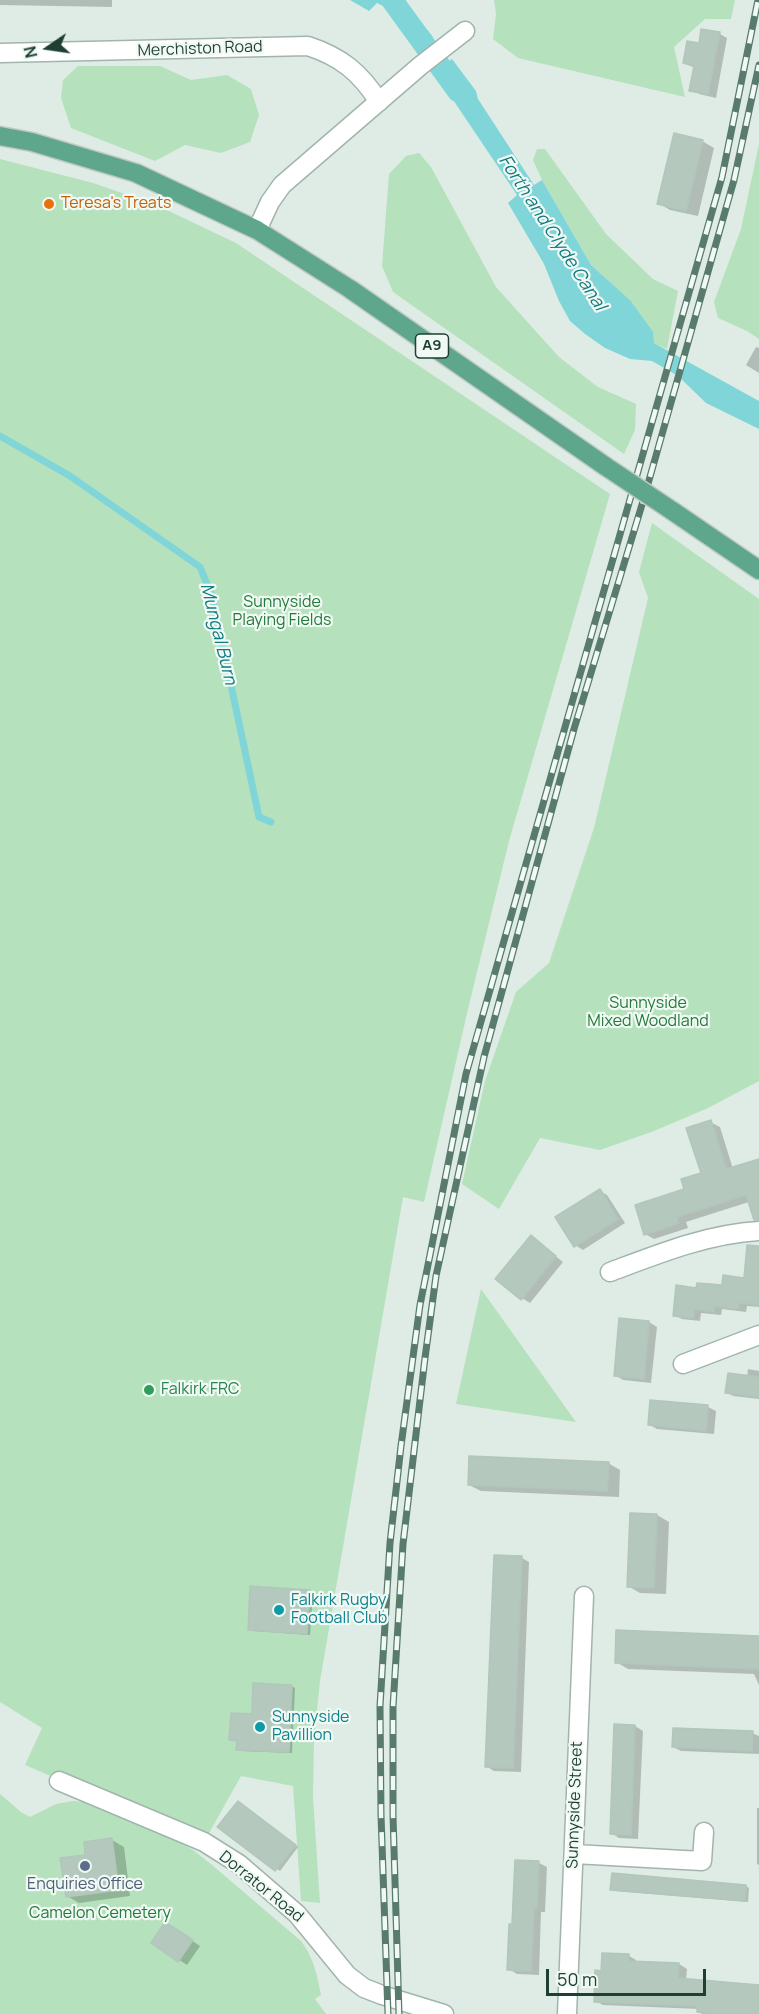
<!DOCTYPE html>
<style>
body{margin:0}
#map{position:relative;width:759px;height:2014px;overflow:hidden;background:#dfece5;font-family:Manrope,sans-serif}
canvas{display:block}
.north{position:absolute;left:18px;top:18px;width:60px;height:60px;-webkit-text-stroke:4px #f0f9f3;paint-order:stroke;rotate:257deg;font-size:16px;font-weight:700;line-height:24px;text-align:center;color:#1e3f32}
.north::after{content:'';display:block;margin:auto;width:21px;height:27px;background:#1e3f32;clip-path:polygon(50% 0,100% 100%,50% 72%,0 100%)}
.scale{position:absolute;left:546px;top:1969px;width:160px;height:27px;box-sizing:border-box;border:3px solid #1e3f32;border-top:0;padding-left:8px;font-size:18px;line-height:21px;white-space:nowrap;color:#1e3f32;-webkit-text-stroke:4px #f0f9f3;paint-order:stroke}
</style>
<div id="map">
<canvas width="759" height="2014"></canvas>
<div class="north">N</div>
<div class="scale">50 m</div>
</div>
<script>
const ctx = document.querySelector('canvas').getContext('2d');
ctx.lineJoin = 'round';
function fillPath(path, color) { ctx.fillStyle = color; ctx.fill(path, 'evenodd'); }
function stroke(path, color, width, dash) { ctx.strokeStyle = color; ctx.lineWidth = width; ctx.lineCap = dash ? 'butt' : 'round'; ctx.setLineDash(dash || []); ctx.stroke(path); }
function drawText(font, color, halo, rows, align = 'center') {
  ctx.font = font + ' Manrope,sans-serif'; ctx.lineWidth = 4.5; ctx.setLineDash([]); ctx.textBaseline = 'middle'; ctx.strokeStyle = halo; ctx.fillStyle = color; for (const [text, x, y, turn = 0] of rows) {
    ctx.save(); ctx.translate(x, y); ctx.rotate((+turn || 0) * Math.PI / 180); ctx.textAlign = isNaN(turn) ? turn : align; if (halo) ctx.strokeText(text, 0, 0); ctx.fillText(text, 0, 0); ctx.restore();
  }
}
fillPath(new Path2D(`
 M494 0H735L731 19H705L674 47 685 97 518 58 493 39 496 14Z
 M78 66H160L191 80 227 75 251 89 259 115 250 142 221 153 185 145 155 161 71 128 61 98 63 80Z
 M759 144V339L747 331 718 318 714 302 741 229Z
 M537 149H545L606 234 653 279 678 291 667 349 654 343 630 300 591 265 542 180 533 160Z
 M419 153 431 167 496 287 559 357 598 387 636 404 635 430 624 454 393 292 382 266 389 174 406 156Z
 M0 159 93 183 154 204 236 243 610 494 509 841 468 1009 424 1202 403 1197 320 1681 314 1740 313 1797 320 1903 301 1901 293 1786 241 1776 204 1842 25 1765 42 1728 0 1702Z
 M652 523 759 599V1081L708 1108 654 1131 600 1150 540 1138 499 1209 462 1184 485 1081 516 992 549 963 594 828 648 598 639 572Z
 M481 1289 576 1422 456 1404Z
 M0 1794 21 1812 30 1817 56 1804 73 1801 91 1802 154 1828 193 1850 212 1865 301 1941C314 1958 317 1975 321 1995L315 1999 326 2014H0Z`), '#b5e1bc');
fillPath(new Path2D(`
 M350 0H403L433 37 416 49 385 7 377 3 369 11Z
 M452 59 476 91 478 99 534 185 542 180 591 265 630 300 653 332 654 343 759 401V429L706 403 678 376 652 361 630 359 605 348 585 334 570 321 559 301 544 264 508 203 517 195 435 73Z`), '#80d5d9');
fillPath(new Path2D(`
 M0 0H112V7L0 5Z
 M703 30 720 34 727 38 716 98 699 94 691 90 695 68 684 63 700 45Z
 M702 141 714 148 698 216 670 210 658 203Z
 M756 347 759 348V373L746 365Z
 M710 1122 720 1127 733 1169 759 1160V1209L749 1202 686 1222 688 1228 654 1239 645 1234 702 1174Z
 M600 1191 607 1195 625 1223 583 1250 575 1245Z
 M531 1237 563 1262 530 1303 522 1298Z
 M759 1277V1307L747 1306 746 1312 722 1309 721 1315 701 1313 700 1321 682 1319 674 1315 698 1290 723 1287Z
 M649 1322 657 1327 651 1383 623 1380 615 1375Z
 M748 1369 759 1371V1399L733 1396 727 1392 747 1377Z
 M652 1401 708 1407 716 1411 714 1434 657 1429 650 1425Z
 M608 1463 620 1470 619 1497 481 1491 469 1485Z
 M631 1514 657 1515 669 1522 666 1594 640 1593 628 1586Z
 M522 1558 529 1562 521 1772 494 1771 486 1766Z
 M309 1592 313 1593 310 1635 253 1631 249 1629Z
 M759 1638V1685L754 1674 628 1669 616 1662Z
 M291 1686 295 1688 292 1753 241 1751 238 1749V1742L231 1740 254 1715Z
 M635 1726 643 1731 638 1839 619 1838 611 1833Z
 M752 1733 759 1736V1754L681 1751 673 1747Z
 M241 1805 298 1847 280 1871 219 1827Z
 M757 1808H759V1865L757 1864Z
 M112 1840 124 1847 130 1896 79 1903 67 1896 87 1857Z
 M539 1863 547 1867 545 1912H541L539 1975 517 1974 509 1969 514 1925Z
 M613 1875 746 1886 749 1888 748 1902 615 1891 612 1889Z
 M173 1928 200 1946 187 1965 153 1943Z
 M629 1956 636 1960V1963L679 1964 687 1969 686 1980 759 1987V2014H703L698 2012 699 2009 603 2005 595 2001 603 1972Z`), '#0003');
stroke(new Path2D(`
 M0 436 70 476 200 567 212 596 259 817 271 822`), '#80d5d9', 7);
stroke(new Path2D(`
 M392 0 458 91`), '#80d5d9', 22);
const building = new Path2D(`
 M701 29 720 32 708 94 689 91 694 66 683 63 687 41 699 43Z
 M674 133 703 140 686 211 657 204Z
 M711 1120 726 1169 759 1159V1220H754L746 1195 677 1217 679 1223 644 1235 635 1205 684 1189 681 1179 701 1173 686 1128Z
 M600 1189 618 1219 574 1247 555 1217Z
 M531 1235 556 1256 521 1300 495 1279Z
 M747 1245 759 1246V1305L739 1303 738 1309 714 1306V1312L694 1309 693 1318 673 1316 676 1285 696 1288 697 1283 722 1285 723 1275 744 1278Z
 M619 1318 649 1321 644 1379 614 1376Z
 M728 1373 759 1377V1397L725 1393Z
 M650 1400 708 1405 706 1431 648 1425Z
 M469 1456 609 1462 607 1491 468 1485Z
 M630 1513 657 1514 654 1588 627 1587Z
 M494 1555 522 1556 513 1768 485 1767Z
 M250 1586 310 1590 307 1634 248 1630Z
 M616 1630 759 1636V1669L615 1663Z
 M253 1683 292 1685 289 1752 236 1750 237 1741 229 1740 231 1713 252 1714Z
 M614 1724 635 1725 631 1835 610 1834Z
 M673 1728 753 1731 752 1751 672 1747Z
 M238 1801 296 1845 275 1871 217 1827Z
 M112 1838 119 1890 66 1897 60 1858 85 1855 84 1842Z
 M515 1860 539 1861 537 1908H534L531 1971 507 1970 509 1924H512Z
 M612 1873 746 1885 745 1901 610 1890Z
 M165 1922 193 1940 178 1962 151 1943Z
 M602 1953 629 1954V1961L679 1963 678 1978 759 1985V2014H713L697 2012V2006L594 2002 595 1970 601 1971Z`);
fillPath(building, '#b4c8be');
stroke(building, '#b1c7bb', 1.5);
const minor = new Path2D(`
 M0 53 308 46C341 57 360 72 379 102
 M257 230 270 202 282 185 420 66 465 31
 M610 1272C658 1254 707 1234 759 1231
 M683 1364 759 1335
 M59 1781 204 1842 239 1864 297 1914 347 1975 364 1988 382 1995 444 2014
 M574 1854 702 1861 704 1832
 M567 2014 584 1596`);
const primary = new Path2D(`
 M0 136 32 142 136 173 257 230 350 289 605 466
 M674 512 759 570`);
stroke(minor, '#a1b5ac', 21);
stroke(primary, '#c0c9c6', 21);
stroke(minor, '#fff', 18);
stroke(primary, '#5ea78c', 18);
const rail = new Path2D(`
 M388 2014 381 1815 380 1706 390 1543 401 1446 420 1305 466 1074 722 177 758 0
 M399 2014 393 1815V1707L403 1544 425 1358 436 1276 484 1057 574 729 644 498 734 180 759 65`);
stroke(rail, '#587b6d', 7);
stroke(rail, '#f0f9f3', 4.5, [14]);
const primaryBridge = new Path2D(`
 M605 466 674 512`);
stroke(primaryBridge, '#c0c9c6', 21, []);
stroke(primaryBridge, '#5ea78c', 18);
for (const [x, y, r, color] of [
 [49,204,6,"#e8710a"],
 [149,1390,6,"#2e9e5b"],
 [279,1610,6,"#0f9aa8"],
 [260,1727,6,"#0f9aa8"],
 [85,1866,6,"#5c6f8a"]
]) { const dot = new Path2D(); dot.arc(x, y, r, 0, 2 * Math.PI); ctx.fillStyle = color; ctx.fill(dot); stroke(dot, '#f0f9f3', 2); }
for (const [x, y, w] of [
 [432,346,33]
]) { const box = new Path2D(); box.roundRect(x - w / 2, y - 12, w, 24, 4.5); ctx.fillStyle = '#f0f9f3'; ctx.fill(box); stroke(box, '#1e3f32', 1.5); }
drawText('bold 15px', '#1e3f32', null, [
 ["A9",432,346]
]);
drawText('16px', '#1e3f32', '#f0f9f3', [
 ["Merchiston Road",200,49,-2],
 ["Sunnyside Street",575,1805,-88],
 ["Dorrator Road",261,1887,39]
]);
drawText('16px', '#c56008', '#f0f9f3', [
 ["Teresa's Treats",61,204]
], 'left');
drawText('16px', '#237a3b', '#f0f9f3', [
 ["Sunnyside",282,603],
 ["Playing Fields",282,621],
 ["Sunnyside",648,1004],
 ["Mixed Woodland",648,1022],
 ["Camelon Cemetery",100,1914]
]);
drawText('16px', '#27864d', '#f0f9f3', [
 ["Falkirk FRC",161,1390]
], 'left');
drawText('16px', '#0d838f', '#f0f9f3', [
 ["Falkirk Rugby",291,1601],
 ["Football Club",291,1619],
 ["Sunnyside",272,1718],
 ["Pavillion",272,1736]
], 'left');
drawText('16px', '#4e5e75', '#f0f9f3', [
 ["Enquiries Office",85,1885]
]);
drawText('italic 18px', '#117c82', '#f0f9f3', [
 ["Forth and Clyde Canal",552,233,57],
 ["Mungal Burn",218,634,76]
]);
</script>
